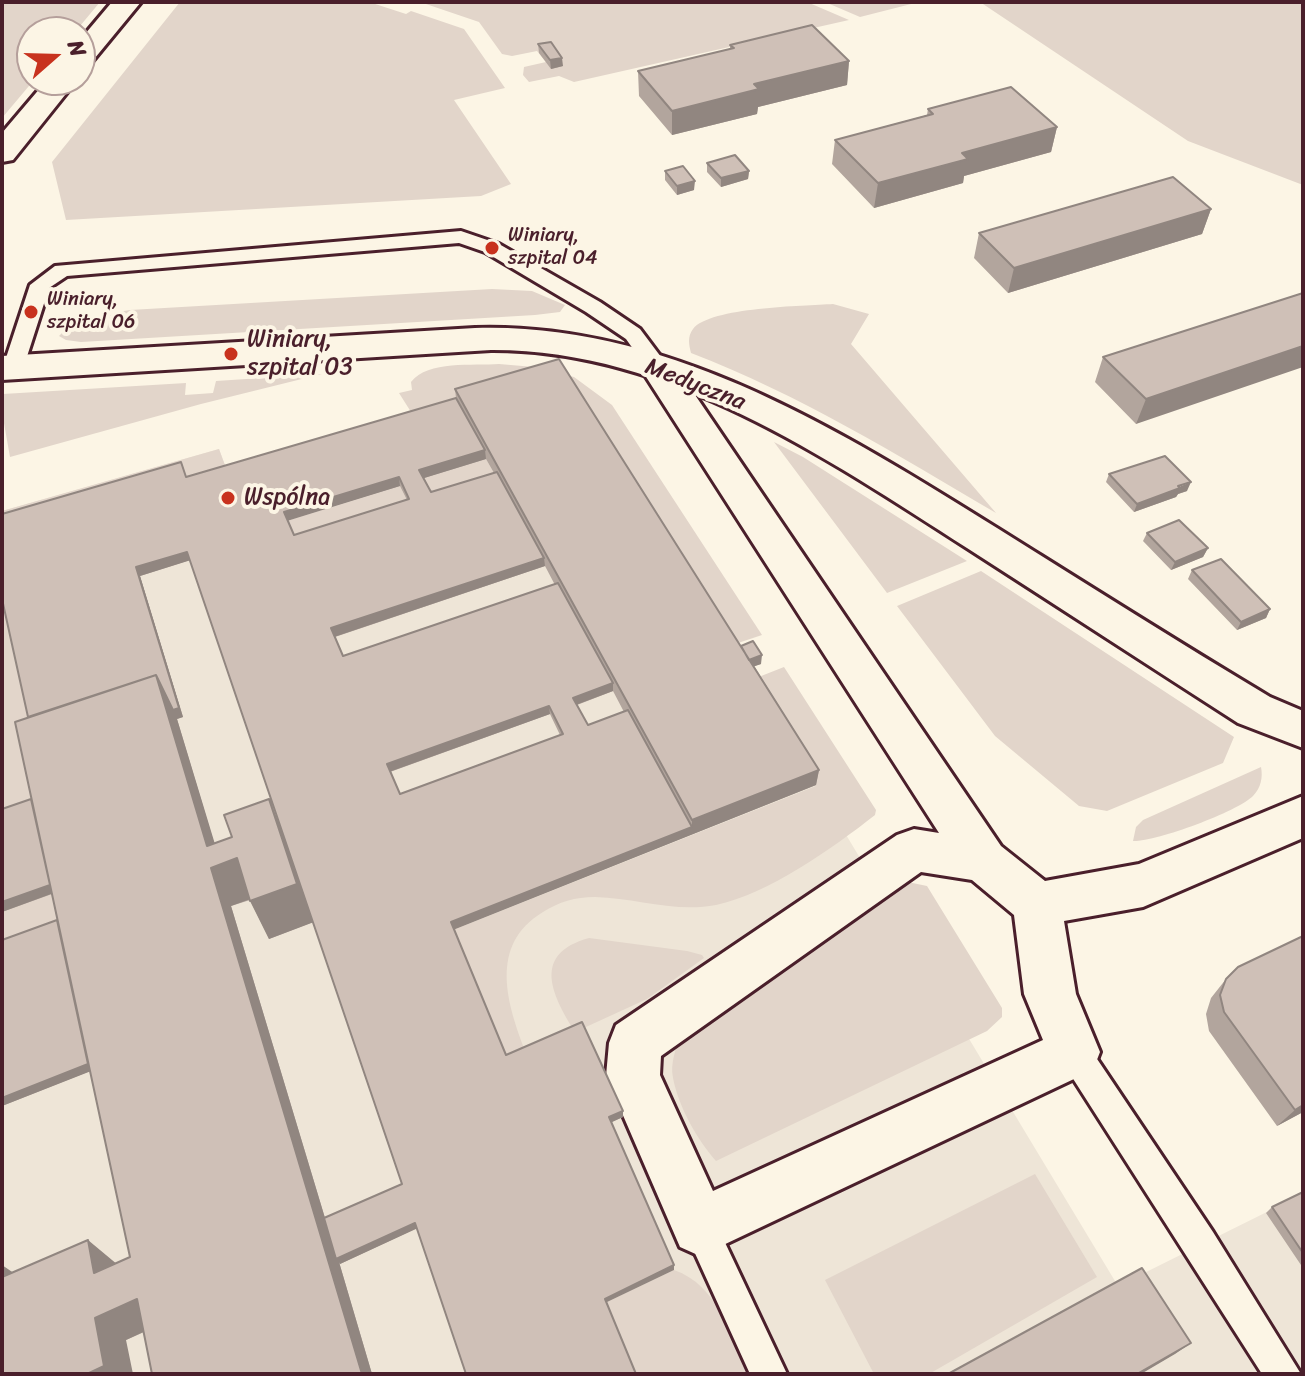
<!DOCTYPE html>
<meta charset="utf-8">
<style>
body{margin:0}
#map{position:relative;width:1305px;height:1376px;overflow:hidden;background:#fcf5e5;font-family:Sriracha,sans-serif}
canvas{display:block}
.frame{position:absolute;inset:0;border:4px solid #4a1f2b;pointer-events:none}
.north{position:absolute;left:16px;top:16px;width:80px;height:80px;box-sizing:border-box;background:#fcf5e5;border:2px solid #b59f9b;border-radius:50%;rotate:70deg;font-size:22px;font-weight:700;line-height:32px;text-align:center;color:#4a1f2b}
.north::after{content:'';display:block;margin:auto;width:28px;height:36px;background:#c8321e;clip-path:polygon(50% 0,100% 100%,50% 72%,0 100%)}
</style>
<div id="map">
<canvas width="1305" height="1376"></canvas>
<div class="frame"></div>
<div class="north">N</div>
</div>
<script>
const ctx = document.querySelector('canvas').getContext('2d');
ctx.lineJoin = 'round';
function fillPath(path, color) { ctx.fillStyle = color; ctx.fill(path, 'evenodd'); }
function stroke(path, color, width, dash) { ctx.strokeStyle = color; ctx.lineWidth = width; ctx.lineCap = dash ? 'butt' : 'round'; ctx.setLineDash(dash || []); ctx.stroke(path); }
function drawText(font, color, halo, rows, align = 'center') {
  ctx.font = font + ' Sriracha,sans-serif'; ctx.lineWidth = 8; ctx.setLineDash([]); ctx.textBaseline = 'middle'; ctx.strokeStyle = halo; ctx.fillStyle = color; for (const [text, x, y, turn = 0] of rows) {
    ctx.save(); ctx.translate(x, y); ctx.rotate((+turn || 0) * Math.PI / 180); ctx.textAlign = isNaN(turn) ? turn : align; if (halo) ctx.strokeText(text, 0, 0); ctx.fillText(text, 0, 0); ctx.restore();
  }
}
fillPath(new Path2D(`
 M560 376 816 785 1118 1286 1303 1194V1374H2V511L219 449 226 468Z`), '#eee5d7');
fillPath(new Path2D(`
 M2 2H100L75 32H32L34 80 2 118Z
 M180 2H369L406 14 411 11 464 29 505 88 454 100 511 184 481 196 66 220 52 162Z
 M807 2 849 20 574 82 559 76 529 82 523 75 524 67 546 62 537 51 512 56 502 54 479 22 423 3Z
 M825 2H919L860 17Z
 M980 2H1303V185L1188 141Z
 M492 289 532 291 565 305 560 312 535 315 81 342 66 340 59 336 76 319 130 310Z
 M833 304 869 314 851 344 996 513C896 454 800 395 691 353 689 345 687 337 693 329 710 307 804 306 833 304Z
 M499 364 534 367 574 377 612 405 762 635 729 646 560 376 190 486 2 524V511L219 449 226 468 411 412 399 393 412 390 411 382C428 360 473 366 499 364Z
 M322 374 201 404 10 457 2 412 3 394 186 383 185 395 213 393 216 381Z
 M774 442 803 457 967 561 887 593Z
 M486 459 498 480 432 501 421 479Z
 M400 486 411 508 296 544 287 521Z
 M981 571 1234 737 1223 763 1107 811 1079 806 995 736 897 606Z
 M7 608 51 801 2 818V610Z
 M784 667 876 810 875 815C833 848 768 894 716 905 675 913 636 898 595 897 575 897 559 902 543 912 488 945 507 1004 526 1053L507 1061 453 930 816 786 751 680Z
 M1261 767C1263 777 1261 788 1253 796 1237 812 1155 842 1133 841L1136 827 1143 820Z
 M898 880 927 886 1002 1008V1017L987 1031 716 1161C697 1139 679 1108 673 1078 670 1063 676 1048 681 1035Z
 M70 887 78 921 2 949V912Z
 M589 938 687 951 702 955 704 958 647 999 575 1032C552 995 531 954 589 938Z
 M1035 1174 1097 1277 929 1374H874L825 1280Z
 M674 1270C719 1286 729 1334 748 1374H634L605 1303Z`), '#e2d5ca');
const lane = new Path2D(`
 M461 231 499 244 600 302 640 329 670 369 667 374H651L626 339 586 312 485 252 459 243 67 276 49 288 22 372H6L3 367 30 285 55 266Z
 M1074 1037 1085 1041 1213 1232 1301 1374H1262L1063 1063 1058 1052 1063 1041Z
 M700 1210 712 1215 787 1374H750L683 1227 688 1215Z`);
const street = new Path2D(`
 M659 357 672 361 1001 846 1045 881 1139 864 1303 796V838L1143 907 1064 921 1076 994 1100 1052 1093 1070 700 1256 680 1247 606 1076 609 1043 616 1025 897 835 914 829 939 833 641 369 646 361ZM921 872 972 880 1014 915 1024 994 1043 1040 713 1191 660 1075 661 1056Z`);
const secondary = new Path2D(`
 M112 2H141L90 64 80 67V40Z
 M47 80H77L13 160 2 162V133Z
 M475 328C667 322 840 430 997 528 1088 585 1178 642 1270 697L1303 711V748L1238 723C1147 665 1058 606 967 548 825 457 667 349 491 350L2 380V356Z`);
stroke(lane, '#4a1f2b', 6);
stroke(street, '#4a1f2b', 6);
stroke(secondary, '#4a1f2b', 6);
fillPath(lane, '#fcf5e5');
fillPath(street, '#fcf5e5');
fillPath(secondary, '#fcf5e5');
fillPath(new Path2D(`
 M538 44 563 66 551 69 539 53Z
 M730 45 849 61 847 85 758 107 757 114 672 135 639 96 638 71 730 49Z
 M928 109 1057 127 1051 152 964 176 963 183 874 208 832 164 835 140 927 115Z
 M707 163 749 171 748 179 721 187 707 172Z
 M665 171 694 190 677 195 665 180Z
 M1211 209 1202 234 1008 293 974 258 979 233Z
 M1303 293 1136 424 1095 382 1103 357Z
 M455 389 761 664 754 666 819 770 816 785 454 929 506 1055 623 1117 611 1122 674 1270 417 1228 340 1264 339 1262 372 1374H152L144 1332 126 1340 12 1272 116 1263 130 1257 90 1071 2 1106 57 920 52 894 2 912V809L31 799 28 717 4 609 2 610V514L186 477 456 398ZM486 459 494 473 431 492 424 478ZM400 486 407 500 294 535 287 520ZM190 560 283 834 269 799 232 837 214 843 177 719 183 717 140 576ZM545 566 555 585 343 656 335 637ZM613 691 624 712 588 725 577 705ZM550 714 560 735 400 794 390 772ZM250 900 269 939 313 922 402 1184 325 1218 231 906Z
 M1109 474 1187 491 1178 494 1176 497 1134 512 1106 482Z
 M1147 533 1208 548 1203 557 1171 570 1143 541Z
 M1192 570 1270 609 1266 618 1237 630 1188 579Z
 M1303 936V1112L1277 1126 1209 1031 1206 1014 1211 998 1226 979Z
 M1303 1192V1268L1266 1213 1272 1207Z`), '#b2a59d');
fillPath(new Path2D(`
 M562 58 563 66 551 69 550 60Z
 M849 61 847 85 758 107 757 114 672 135V111L754 84Z
 M1057 127 1051 152 964 176 963 183 874 208 878 183 962 153Z
 M749 171 748 179 721 187V178Z
 M695 181 694 190 677 195V186Z
 M1211 209 1202 234 1008 293 1014 268Z
 M1303 346V367L1136 424 1146 399Z
 M485 450 486 459 421 479 419 470Z
 M399 477 400 486 287 521 284 512Z
 M1191 482 1187 491 1178 494 1176 497 1134 512 1137 504Z
 M1208 548 1203 557 1171 570 1175 562Z
 M187 552 191 560 140 576 183 717 177 719 221 864 237 858 256 897 231 906 337 1258 415 1223 418 1228 340 1264 339 1262 372 1374H362L211 868 207 846 156 675 136 567Z
 M544 558 545 566 334 637 331 628Z
 M1270 609 1266 618 1237 630 1241 622Z
 M762 655 761 664 744 670 745 662Z
 M613 683V691L573 706V698Z
 M549 706 550 714 389 772 387 764Z
 M819 770 816 785 453 930 451 922 692 827V820Z
 M269 799 286 840 314 922 269 939 250 901Z
 M65 880 70 887 2 912V902Z
 M104 1057 109 1064 2 1106V1098Z
 M1303 1105V1112L1277 1126 1295 1110Z
 M623 1111V1117L610 1123 609 1117Z
 M88 1240 118 1265 94 1273Z
 M2 1265 21 1278 18 1374Z
 M674 1265V1270L605 1303V1299Z
 M137 1299 165 1322 126 1340 133 1374H87L95 1318Z
 M1191 1343 1175 1354 1141 1374H1137Z`), '#918680');
const building = new Path2D(`
 M812 25 849 61 754 84 759 89 672 111 638 71 734 48 730 45Z
 M551 42 562 58 550 60 538 44Z
 M1011 87 1057 127 962 153 968 159 878 183 835 140 933 114 928 109Z
 M735 155 749 171 721 178 707 163Z
 M683 166 695 181 677 186 665 171Z
 M1173 177 1211 209 1014 268 979 233Z
 M1303 293V346L1146 399 1103 357Z
 M559 359 819 770 692 820 455 389Z
 M456 398 485 450 419 470 431 492 497 472 544 558 331 628 343 656 558 583 613 683 573 698 588 725 628 710 692 827 451 922 506 1055 582 1022 623 1111 609 1117 674 1265 605 1299 636 1374H466L415 1223 336 1259 324 1218 402 1184 187 552 136 567 179 708 173 710 156 675 28 717 2 599V514L181 462 186 477ZM399 477 409 499 294 535 284 512ZM549 706 563 734 400 794 387 764Z
 M1165 456 1191 482 1178 486 1180 488 1137 504 1109 474Z
 M1179 520 1208 548 1175 562 1147 533Z
 M1221 559 1270 609 1241 622 1192 570Z
 M753 641 762 655 749 660 741 646Z
 M156 675 207 846 232 837 224 815 269 799 297 884 250 901 237 858 211 868 362 1374H152L137 1299 95 1318 104 1366 87 1374H2V1277L88 1240 94 1273 130 1257 15 722Z
 M31 799 50 885 2 902V809Z
 M57 920 88 1064 2 1098V940Z
 M1303 936V1105L1295 1110 1224 1012 1220 995 1226 979 1238 967Z
 M1303 1192V1253L1272 1207Z
 M1142 1268 1191 1343 1137 1374H948Z`);
fillPath(building, '#cfc0b7');
stroke(building, '#918680', 2);
for (const [x, y, r, color] of [
 [492,248,8,"#c8321e"],
 [31,312,8,"#c8321e"],
 [231,354,8,"#c8321e"],
 [228,498,8,"#c8321e"]
]) { const dot = new Path2D(); dot.arc(x, y, r, 0, 2 * Math.PI); ctx.fillStyle = color; ctx.fill(dot); stroke(dot, '#fcf5e5', 3); }
drawText('20px', '#4a1f2b', '#fcf5e5', [
 ["Winiary,",508,236],
 ["szpital 04",508,259],
 ["Winiary,",47,300],
 ["szpital 06",47,323]
], 'left');
drawText('24px', '#4a1f2b', '#fcf5e5', [
 ["Winiary,",247,340],
 ["szpital 03",247,368],
 ["Wspólna",244,498]
], 'left');
drawText('24px', '#4a1f2b', '#fcf5e5', [
 ["Medyczna",695,385,21]
]);
</script>
